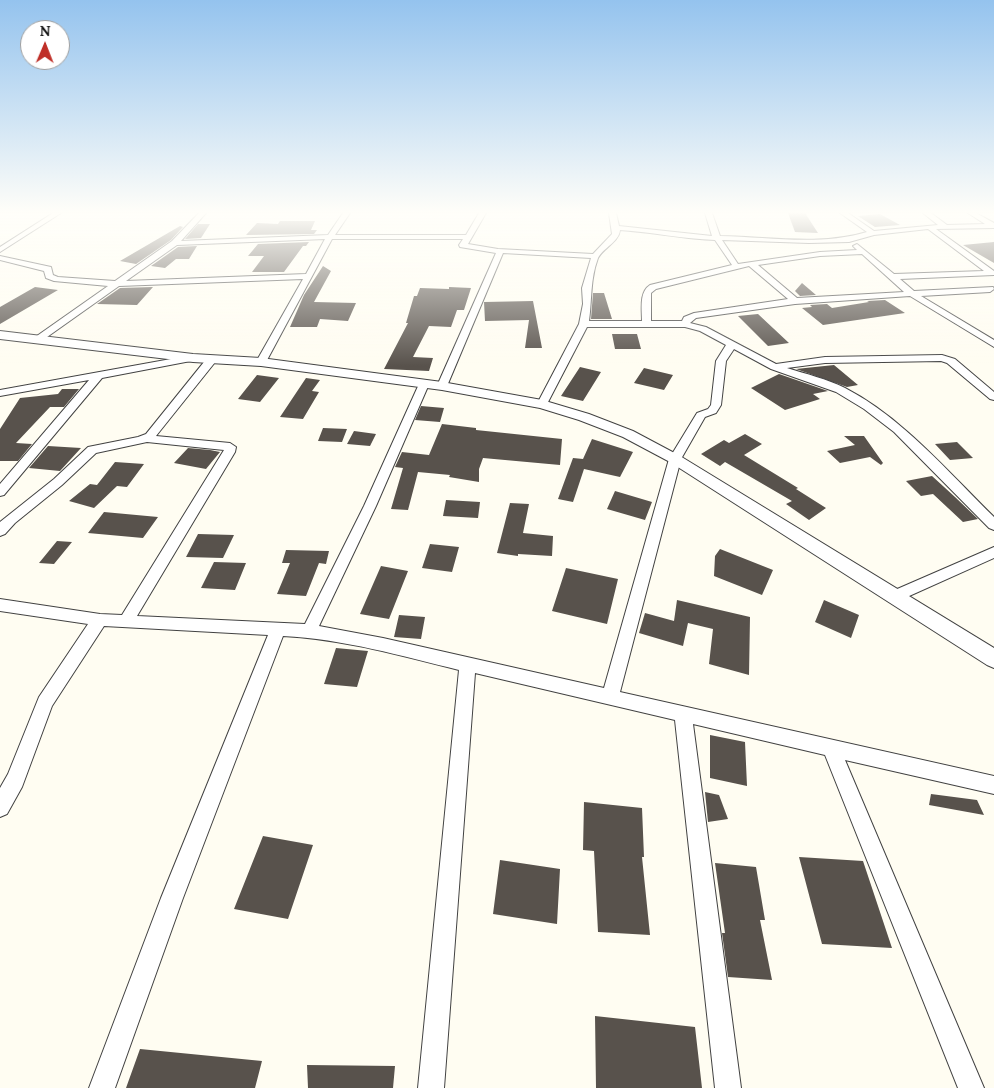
<!DOCTYPE html>
<style>
body{margin:0}
#map{position:relative;width:994px;height:1088px;overflow:hidden;background:#fffdf2;font-family:Lora,serif}
canvas{display:block}
.north{position:absolute;left:20px;top:20px;width:50px;height:50px;box-sizing:border-box;background:#fff;border:1px solid #9f9f9f;border-radius:50%;rotate:1deg;font-size:14px;font-weight:700;line-height:20px;text-align:center;color:#0f0f0f}
.north::after{content:'';display:block;margin:auto;width:18px;height:22px;background:#bf2f28;clip-path:polygon(50% 0,100% 100%,50% 72%,0 100%)}
</style>
<div id="map">
<canvas width="994" height="1088"></canvas>
<div class="north">N</div>
</div>
<script>
const ctx = document.querySelector('canvas').getContext('2d');
ctx.lineJoin = 'round';
function fillPath(path, color) { ctx.fillStyle = color; ctx.fill(path, 'evenodd'); }
function stroke(path, color, width, dash) { ctx.strokeStyle = color; ctx.lineWidth = width; ctx.lineCap = dash ? 'butt' : 'round'; ctx.setLineDash(dash || []); ctx.stroke(path); }
fillPath(new Path2D(`
 M788 213H805L818 233 795 232Z
 M880 214 900 225 875 227 858 216Z
 M280 221H315L311 230H317L314 234 246 235 257 223 278 224Z
 M198 224H210L201 238 185 239Z
 M180 226 183 227 171 240 136 264 120 261Z
 M309 242 306 246H303L284 272H252L264 256H248L258 244Z
 M994 242V263L963 245Z
 M197 246 189 259H176L165 268 151 266 178 247Z
 M323 266 331 271 314 302 356 303 348 321 320 319 317 327H290L304 295Z
 M802 283 816 295 800 296 795 291Z
 M35 287 58 290 0 324V307Z
 M153 287 137 305 97 304 120 288Z
 M449 287 471 288 464 310H457L451 327 429 326 413 357 433 358 429 371 384 369 408 323H406L414 296H417L420 288 449 289Z
 M593 293H604L612 319H591Z
 M885 300 905 313 823 325 802 308 812 307 810 305 827 304 832 308 869 302 867 301Z
 M533 301 542 348H525L529 320 485 321 484 302Z
 M758 314 789 343 768 346 738 316Z
 M612 334H637L641 349H615Z
 M834 365 858 385 847 387 796 369Z
 M580 367 601 372 583 401 561 396Z
 M644 368 673 375 664 390 634 383Z
 M779 374 828 391 813 394 820 399 785 410 751 388Z
 M257 375 279 378 260 402 238 399Z
 M306 378 320 380 312 391 319 392 303 419 280 417Z
 M62 389H79L64 407H50L16 443 32 444 18 461H0V429L20 398 58 394Z
 M421 406 444 408 440 422 415 420Z
 M442 424 476 428V430L562 439 560 465 483 458 479 469V482L449 477 450 475 418 472 408 510 391 509 403 468 395 467 402 452 429 455Z
 M323 428 347 429 342 442 318 441Z
 M354 431 376 434 370 446 347 444Z
 M745 434 762 444 744 455 798 488 796 489 826 508 809 520 786 504 792 501 725 462 720 466 701 454 724 440 729 443Z
 M844 436H864L883 463 881 465 870 457 840 463 827 451 855 445Z
 M592 439 633 452 620 477 584 469 573 502 558 499 573 458 583 459Z
 M957 442 973 458 950 460 935 444Z
 M48 446 81 448 60 471 29 468Z
 M188 448 210 450 220 452 206 469 174 463Z
 M115 462 144 464 127 487 117 486 94 508 69 501 90 484 97 485Z
 M932 476 955 497 978 519 963 522 933 494 921 496 906 481Z
 M615 491 652 502 645 520 607 509Z
 M446 500 480 502 478 518 443 516Z
 M510 503 529 504 523 533 553 536 552 556 518 554V556L497 553Z
 M104 512 158 517 143 538 88 533Z
 M198 534 234 535 223 558 186 557Z
 M57 541 72 542 54 564 39 563Z
 M430 544 459 547 452 572 422 568Z
 M720 549 773 570 762 595 714 576 715 556Z
 M286 550 329 551 326 564 319 563 306 596 277 594 290 563H282Z
 M214 562 246 563 235 590 201 588Z
 M381 566 408 571 389 619 360 614Z
 M566 568 618 579 607 624 552 611Z
 M677 600 750 617 749 675 709 664 713 629 688 623 683 646 639 633 645 613 674 621Z
 M824 600 859 615 851 638 815 622Z
 M399 615 425 617 421 639 394 637Z
 M336 648 368 651 357 687 324 684Z
 M710 735 745 742 747 786 710 778Z
 M705 792 719 795 728 819 708 822Z
 M931 794 977 800 984 815 929 805Z
 M584 802 642 808 644 857H642L650 935 598 932 594 851 583 850Z
 M263 836 313 845 288 919 234 909Z
 M799 857 863 861 892 948 822 944Z
 M500 860 560 869 557 924 493 914Z
 M715 863 756 867 765 920H760L772 980 728 977 722 933H725Z
 M595 1016 695 1027 702 1088H596Z
 M140 1049 262 1061 255 1088H126Z
 M307 1065 395 1066 393 1088H308Z`), '#58524c');
const minor = new Path2D(`
 M53 213H61L0 252V247Z
 M199 213H206L181 241 328 235 343 213H350L335 235H466L479 213H486L468 244 498 249 593 254 612 234 609 213H616L619 226 712 236 705 213H712L720 236C768 237 821 246 867 232L840 213H848L874 231 938 225 923 213H931L947 225 985 224 968 213H976L994 223V228L936 229 994 271V275L900 279 914 291 993 287 994 289 990 292 921 296 994 340V347L910 296 795 304 696 318 690 323 706 327 776 364 825 357 942 355 955 359 994 392V400L990 399 947 363 941 361 825 363 787 368C806 374 827 379 845 388 903 418 948 472 994 517V530L989 528 894 432 864 409 836 392 771 369 734 349 726 361 721 405 716 413 705 417 681 459 620 692 994 776V794L845 760 984 1088H958L825 755 693 724 741 1088H715L675 720 475 673 444 1088H418L459 670C402 656 343 639 283 636L183 898 115 1088H89L161 898 268 635 104 626 52 706 22 787 7 814 0 817V788L8 774 39 697 88 624 0 611V599L100 614 122 615 224 450 147 442 96 453 62 485 15 523 5 534 0 536V522L54 479 88 447 138 437 146 434 208 357H216V361L156 436 230 443 236 447 235 452 137 616 305 624 364 506 419 384 424 381 428 382 429 384 376 506 319 626 383 638 604 688 669 459 697 413 708 409 711 405 716 361 726 345 700 331 685 327H587L547 404 546 406H538L537 404 579 324 583 304 582 288 591 258 503 253 447 386 442 389 438 388 437 386 496 253 460 247 459 245 463 239H332L266 362 261 365 256 362 303 279 119 286 40 342H34V338L108 286 54 281 46 278 44 271 0 260V256L51 267 53 275 58 277 115 281 172 241ZM928 229 984 271 894 274 857 244 853 246 857 250 820 252 738 264 722 240 809 243 849 242 874 235ZM620 230C652 232 683 239 715 240L732 265 650 285C639 292 642 309 642 321H589C592 300 590 279 598 258 603 248 619 242 620 230ZM325 239 306 274 126 281 177 245ZM862 254 904 292 797 298 758 265 820 256ZM749 266 788 299 694 313 684 317 682 321H651V293L656 289Z
 M193 355 198 358 196 360 102 378 4 495 0 496V484L89 380 0 396V390Z
 M994 547V558L898 601 893 603 888 601 886 597 888 593Z`);
const tertiary = new Path2D(`
 M0 331 193 354 261 358 442 382 542 400 589 414 633 431 680 456 994 648V668L987 665 670 462 623 437 579 420 540 408 442 390 261 366 193 362 0 339Z`);
stroke(minor, '#424242', 2);
stroke(tertiary, '#424242', 2);
fillPath(minor, '#fff');
fillPath(tertiary, '#fff');
const sky = ctx.createLinearGradient(0, 0, 0, 366);
sky.addColorStop(0, '#94c3ee');
sky.addColorStop(0.58, '#fffef9');
sky.addColorStop(1, '#fffef900');
ctx.fillStyle = sky;
ctx.fillRect(0, 0, 994, 366);
</script>
